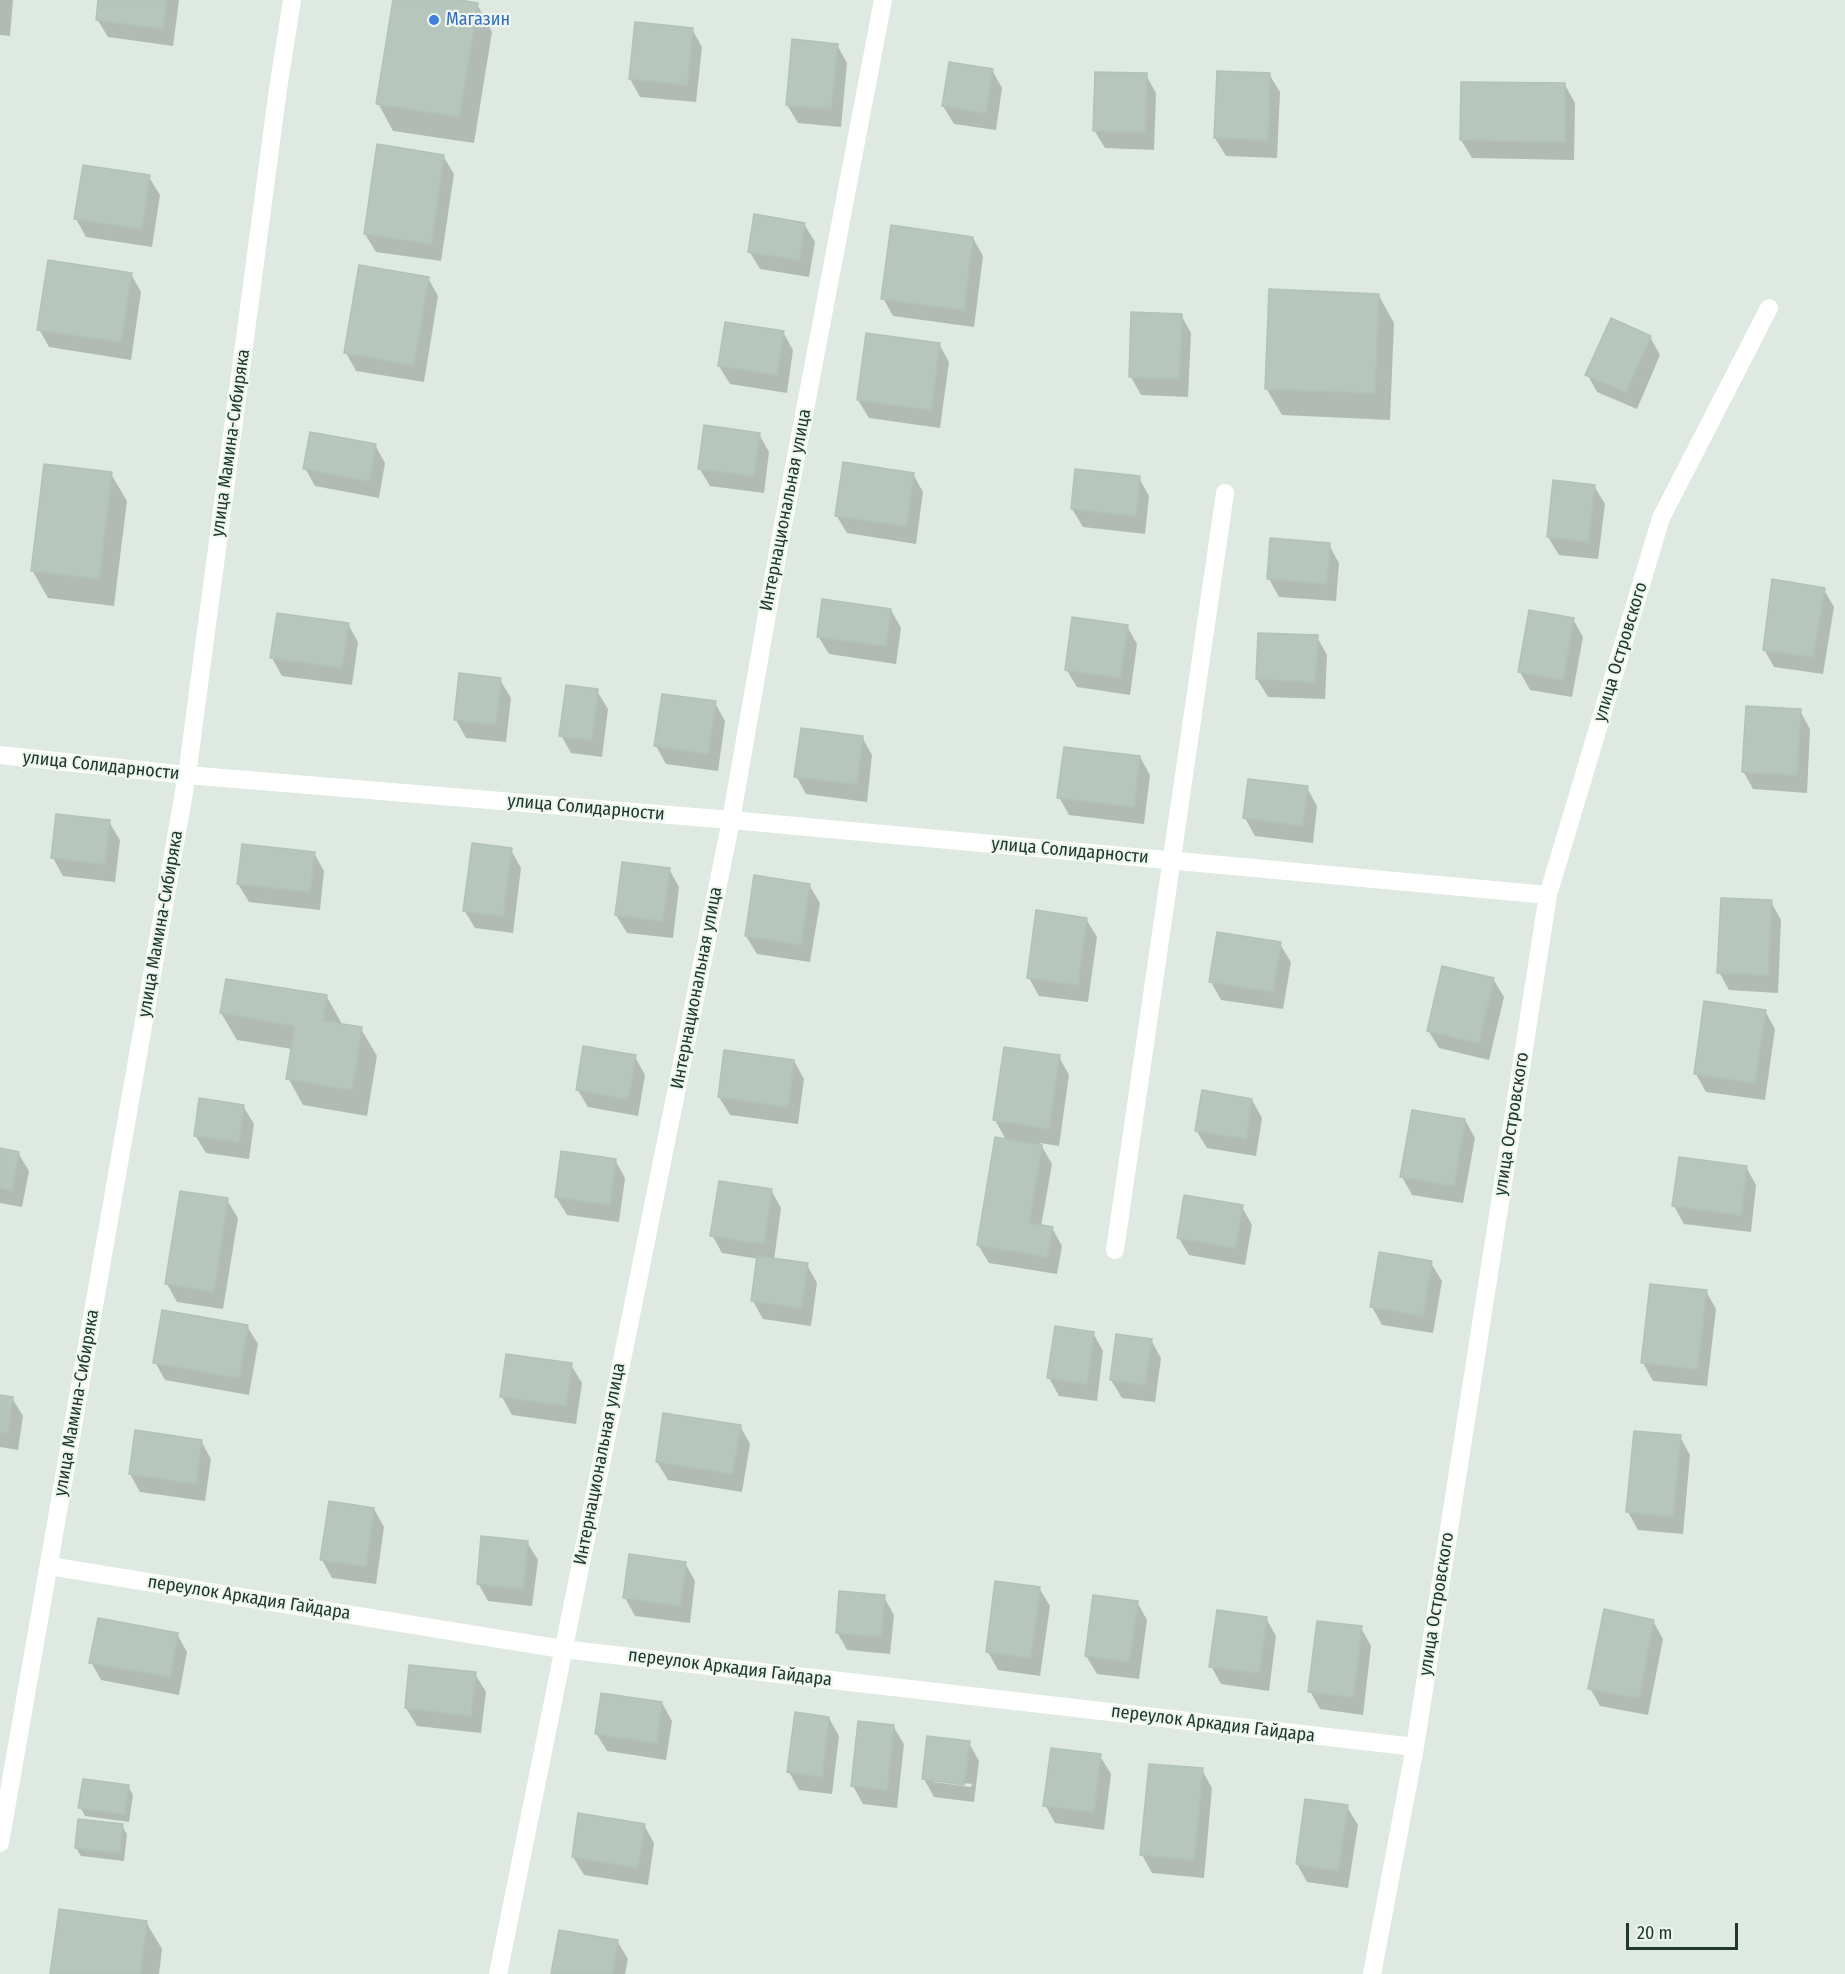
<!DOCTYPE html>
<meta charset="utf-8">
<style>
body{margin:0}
#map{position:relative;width:1845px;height:1974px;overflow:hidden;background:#dee9e2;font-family:"Fira Sans Condensed",sans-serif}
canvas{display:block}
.scale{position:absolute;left:1626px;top:1923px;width:112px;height:27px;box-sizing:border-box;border:3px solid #20372d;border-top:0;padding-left:8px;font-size:18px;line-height:21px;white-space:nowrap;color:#20372d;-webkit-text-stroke:4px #eef6f0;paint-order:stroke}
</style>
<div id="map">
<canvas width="1845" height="1974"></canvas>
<div class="scale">20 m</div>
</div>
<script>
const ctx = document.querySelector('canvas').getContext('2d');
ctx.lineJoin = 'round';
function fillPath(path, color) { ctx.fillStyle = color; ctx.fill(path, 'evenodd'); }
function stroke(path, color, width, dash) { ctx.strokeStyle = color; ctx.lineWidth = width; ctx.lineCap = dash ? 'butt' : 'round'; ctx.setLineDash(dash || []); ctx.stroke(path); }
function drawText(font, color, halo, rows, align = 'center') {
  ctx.font = font + ' "Fira Sans Condensed",sans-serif'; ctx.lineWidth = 4.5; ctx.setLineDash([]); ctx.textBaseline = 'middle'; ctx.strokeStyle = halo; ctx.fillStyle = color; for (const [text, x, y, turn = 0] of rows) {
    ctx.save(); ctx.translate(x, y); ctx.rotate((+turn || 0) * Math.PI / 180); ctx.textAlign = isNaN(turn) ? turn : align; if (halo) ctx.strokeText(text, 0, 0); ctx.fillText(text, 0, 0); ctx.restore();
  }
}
fillPath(new Path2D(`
 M0 0H13L10 36 0 35Z
 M100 0H179L173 46 108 37 97 19Z
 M395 0H450L477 4 492 32 474 143 393 131 378 103Z
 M692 29 702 47 696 102 640 97 630 79Z
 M837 45 847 63 841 127 798 123 787 105Z
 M992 70 1002 88 996 130 954 124 943 106Z
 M1269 74 1280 92 1277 158 1226 156 1215 138Z
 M1146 75 1156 93 1154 150 1105 148 1094 130Z
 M1462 83 1565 85 1575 103 1574 160 1472 158 1461 140Z
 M443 156 454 174 441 261 376 252 365 234Z
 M149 177 160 195 152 247 86 237 76 219Z
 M804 224 815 242 809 277 760 269 749 251Z
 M973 238 983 256 974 327 893 316 883 298Z
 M131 274 141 292 131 360 49 347 39 329Z
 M428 278 438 296 424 382 356 371 346 353Z
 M1379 296 1394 323 1390 420 1282 415 1266 388Z
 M1181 315 1191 333 1188 397 1141 395 1131 377Z
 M783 332 793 350 787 393 730 384 719 366Z
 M1650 337 1660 355 1637 409 1597 392 1587 374Z
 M939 344 949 362 940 428 869 418 858 400Z
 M759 434 769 452 764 493 710 486 699 468Z
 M375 445 385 463 379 498 315 486 305 468Z
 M111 474 127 501 114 606 48 598 32 570Z
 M913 474 923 492 916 544 847 533 836 515Z
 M1139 478 1149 496 1145 534 1083 527 1072 509Z
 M1594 486 1605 504 1598 559 1559 555 1548 537Z
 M1329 545 1339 563 1336 601 1279 597 1269 579Z
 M1824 590 1834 607 1823 674 1774 667 1764 649Z
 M891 610 901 628 896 664 829 654 818 636Z
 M1573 619 1583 637 1572 697 1530 690 1520 672Z
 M348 624 358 642 352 685 282 676 272 658Z
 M1127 626 1137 644 1130 695 1077 687 1066 669Z
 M1317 637 1327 655 1325 699 1268 697 1257 679Z
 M500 680 511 698 506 742 466 738 456 720Z
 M597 691 608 709 602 757 571 753 561 735Z
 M715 703 725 721 718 771 666 764 656 746Z
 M1800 711 1810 729 1807 793 1753 789 1743 771Z
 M862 737 872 755 867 802 806 794 796 776Z
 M1140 757 1150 775 1144 824 1069 815 1059 797Z
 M1307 788 1317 806 1313 843 1255 836 1245 818Z
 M109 822 120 840 115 882 63 876 53 858Z
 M511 850 521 868 513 933 475 928 464 910Z
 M314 853 324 871 320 910 249 902 238 884Z
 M669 869 679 887 673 938 627 933 616 915Z
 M809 885 820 903 810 962 757 954 746 936Z
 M1771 902 1781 920 1778 993 1729 990 1719 972Z
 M1086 919 1097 937 1088 1002 1039 996 1029 978Z
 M1280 944 1291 962 1283 1009 1221 1000 1211 982Z
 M1493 979 1504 997 1489 1060 1439 1048 1428 1030Z
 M327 997 342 1024 361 1029 377 1056 367 1116 303 1105 288 1078 292 1049 237 1040 221 1013Z
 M1765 1011 1775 1029 1765 1100 1706 1092 1696 1074Z
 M635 1057 645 1075 638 1116 588 1107 577 1089Z
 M1059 1057 1069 1075 1059 1146 1040 1143 1052 1164 1041 1227 1052 1228 1062 1246 1057 1274 989 1263 978 1245 1006 1140 995 1120Z
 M794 1061 804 1079 798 1124 730 1115 719 1097Z
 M1252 1100 1262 1118 1256 1156 1207 1148 1196 1130Z
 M243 1106 254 1124 249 1159 206 1153 195 1135Z
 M1465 1120 1475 1138 1463 1203 1412 1195 1402 1177Z
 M0 1150 18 1153 29 1171 22 1207 0 1203Z
 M615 1160 625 1178 619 1222 567 1215 556 1197Z
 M1746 1167 1756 1185 1751 1232 1684 1224 1674 1206Z
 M771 1190 781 1208 774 1260 807 1265 817 1283 811 1326 763 1319 753 1301 759 1259 722 1253 712 1235Z
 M227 1200 238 1218 223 1309 177 1302 167 1284Z
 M1242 1207 1252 1225 1245 1265 1189 1255 1178 1237Z
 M1431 1263 1442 1281 1433 1333 1382 1325 1372 1307Z
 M1706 1291 1716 1309 1707 1386 1653 1381 1643 1363Z
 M247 1326 258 1344 249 1395 165 1380 155 1362Z
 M1093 1333 1103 1351 1097 1401 1059 1396 1049 1378Z
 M1151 1340 1161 1358 1155 1402 1122 1398 1111 1380Z
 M571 1365 582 1383 576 1424 512 1415 502 1397Z
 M0 1397 12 1398 23 1416 18 1450 0 1447Z
 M740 1426 750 1444 742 1492 668 1480 657 1462Z
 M1680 1437 1690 1455 1683 1534 1638 1530 1628 1512Z
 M201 1441 211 1459 205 1501 140 1492 130 1474Z
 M374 1509 384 1527 376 1584 332 1578 322 1560Z
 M527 1542 538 1560 532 1606 488 1601 478 1583Z
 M685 1563 695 1581 690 1623 635 1616 625 1598Z
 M1039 1588 1050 1606 1040 1676 998 1670 988 1652Z
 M884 1597 894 1615 890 1654 847 1650 837 1632Z
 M1137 1602 1147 1620 1139 1679 1097 1674 1086 1656Z
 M1266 1618 1276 1636 1269 1691 1221 1684 1211 1666Z
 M1653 1621 1663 1639 1648 1715 1600 1706 1590 1688Z
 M1361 1628 1371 1646 1363 1715 1320 1709 1310 1691Z
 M177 1634 187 1652 179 1695 101 1680 91 1662Z
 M475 1674 486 1692 481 1733 417 1726 406 1708Z
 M662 1703 672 1721 666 1760 607 1751 596 1733Z
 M829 1718 839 1736 832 1794 799 1790 789 1772Z
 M893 1726 904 1744 897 1808 863 1804 853 1786Z
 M969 1743 979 1761 974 1802 934 1797 924 1779ZM934 1779 972 1784 971 1787 934 1782Z
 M1100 1756 1111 1774 1104 1830 1055 1823 1045 1805Z
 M1202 1770 1212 1788 1204 1878 1152 1873 1142 1855Z
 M128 1786 133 1795 129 1822 85 1816 80 1807Z
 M1347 1807 1358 1825 1348 1888 1307 1882 1297 1864Z
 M644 1825 654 1843 648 1885 584 1875 573 1857Z
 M122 1826 127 1834 124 1861 81 1856 76 1848Z
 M146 1922 162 1949 159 1974H52Z
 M617 1941 628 1959 625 1974H553Z`), '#0003');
const building = new Path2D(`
 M98 0H167L163 29 96 20Z
 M393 0H459L478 3 459 117 376 104Z
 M635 22 693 28 687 85 629 79Z
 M792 39 838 44 831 109 786 105Z
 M949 62 993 69 986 113 942 106Z
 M1217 71 1270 73 1268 140 1214 138Z
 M1095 72 1147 73 1145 132 1093 131Z
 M1461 82 1565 83V142L1460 140Z
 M377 144 444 155 431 244 364 234Z
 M83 165 150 175 142 229 74 219Z
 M754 214 805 223 799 260 748 252Z
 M891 225 973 237 964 310 881 299Z
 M48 260 132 273 121 342 37 330Z
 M359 265 429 277 414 365 344 353Z
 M1269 289 1379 294 1375 393 1265 389Z
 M1131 312 1182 314 1179 379 1129 377Z
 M1611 318 1651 336 1626 392 1585 375Z
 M725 322 784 331 777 375 718 366Z
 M866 333 940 343 931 410 857 400Z
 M704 425 760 433 754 476 698 469Z
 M310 432 376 444 369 481 303 469Z
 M843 462 914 473 906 526 835 516Z
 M44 464 112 472 99 579 31 571Z
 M1075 469 1140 476 1136 516 1071 509Z
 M1553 480 1595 485 1588 542 1547 537Z
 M1270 538 1330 543 1327 584 1267 579Z
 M1772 579 1825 588 1813 657 1763 650Z
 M822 599 891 609 886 646 817 637Z
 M1529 610 1574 618 1563 680 1518 672Z
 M277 613 349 623 342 668 270 658Z
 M1072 617 1128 625 1120 678 1065 670Z
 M1258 633 1318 635 1315 682 1256 679Z
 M459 673 501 678 496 725 454 720Z
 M566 685 598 689 592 740 559 736Z
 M662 694 716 701 708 754 654 746Z
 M1746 706 1801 709 1797 775 1742 772Z
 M801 728 863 736 857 784 794 777Z
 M1064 747 1140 756 1134 807 1057 798Z
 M1248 779 1308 786 1303 826 1243 818Z
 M56 814 110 820 105 864 51 858Z
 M472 843 512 848 503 916 463 911Z
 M242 844 315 852 310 892 237 884Z
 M622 862 670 868 663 921 615 915Z
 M754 875 810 884 801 945 745 936Z
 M1721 898 1772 900 1768 975 1717 973Z
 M1036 910 1087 918 1078 985 1027 978Z
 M1217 932 1281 942 1273 992 1209 982Z
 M1442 966 1494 978 1479 1043 1427 1031Z
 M226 979 327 995 323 1021 362 1027 352 1090 286 1079 295 1026 220 1013Z
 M1704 1001 1766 1010 1755 1083 1694 1074Z
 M583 1046 636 1055 628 1099 576 1090Z
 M1004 1047 1060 1055 1049 1129 993 1120Z
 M724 1050 794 1060 788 1107 718 1097Z
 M1202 1090 1252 1099 1246 1139 1195 1131Z
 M199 1098 244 1105 239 1142 194 1136Z
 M1412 1110 1465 1119 1454 1186 1400 1177Z
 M995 1137 1042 1145 1029 1223 1053 1227 1047 1257 977 1245Z
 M0 1148 19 1152 12 1190 0 1188Z
 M561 1151 616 1159 610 1205 555 1197Z
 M1679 1157 1747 1166 1741 1215 1672 1206Z
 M719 1181 772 1189 764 1244 710 1236Z
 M180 1191 228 1198 214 1292 165 1284Z
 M1184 1195 1243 1205 1235 1248 1177 1238Z
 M1379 1252 1432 1261 1423 1316 1370 1307Z
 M757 1256 808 1263 801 1308 751 1301Z
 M1650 1284 1707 1290 1697 1369 1641 1363Z
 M162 1310 248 1325 239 1378 153 1363Z
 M1055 1326 1094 1332 1087 1384 1047 1378Z
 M1116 1334 1152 1339 1145 1385 1110 1380Z
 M506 1354 572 1363 566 1406 500 1397Z
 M0 1395 13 1397 8 1433 0 1431Z
 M663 1413 741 1425 732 1474 656 1462Z
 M135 1430 202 1440 196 1484 129 1474Z
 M1634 1431 1681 1435 1673 1517 1626 1512Z
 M329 1501 374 1508 366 1566 320 1560Z
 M481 1536 528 1541 523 1589 477 1584Z
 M629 1554 686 1562 680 1606 623 1598Z
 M995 1581 1040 1587 1031 1658 986 1652Z
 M839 1591 885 1595 881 1637 836 1633Z
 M1093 1595 1138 1601 1129 1662 1085 1656Z
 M1604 1609 1654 1620 1639 1698 1588 1689Z
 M1217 1610 1267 1617 1259 1673 1209 1667Z
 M98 1618 178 1633 170 1677 89 1663Z
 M1317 1621 1362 1626 1353 1697 1308 1692Z
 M409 1665 476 1672 471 1716 405 1708Z
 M601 1693 662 1702 657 1743 595 1734Z
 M795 1712 829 1717 822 1777 787 1772Z
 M858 1721 894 1725 887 1790 851 1786Z
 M927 1736 970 1741 964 1785 922 1779Z
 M1051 1748 1101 1754 1094 1812 1043 1806Z
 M1149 1764 1203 1768 1194 1860 1140 1855Z
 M83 1779 129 1785 124 1814 78 1808Z
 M1305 1799 1348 1805 1338 1871 1296 1864Z
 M578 1813 645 1824 638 1868 572 1857Z
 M78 1819 123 1824 120 1853 75 1848Z
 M59 1909 147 1921 140 1974H50Z
 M559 1930 618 1940 612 1974H551Z`);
fillPath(building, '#b6c6bd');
stroke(building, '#b1c2b8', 1.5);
stroke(new Path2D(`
 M0 755 187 775 731 820 1548 895
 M1115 1250 1225 493
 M49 1566 562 1649 1415 1747
 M498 1974 731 820 779 546 883 0
 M1372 1974 1415 1747 1548 895 1661 518 1769 308`), '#fff', 18);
stroke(new Path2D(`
 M0 1843 187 775 278 89 292 0`), '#fff', 18);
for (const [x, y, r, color] of [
 [434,20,6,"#3f7fe0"]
]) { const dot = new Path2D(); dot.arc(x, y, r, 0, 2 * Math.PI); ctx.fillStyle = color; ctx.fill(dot); stroke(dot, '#eef6f0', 2); }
drawText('18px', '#366cbe', '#eef6f0', [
 ["Магазин",446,20]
], 'left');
drawText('18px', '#20372d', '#eef6f0', [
 ["улица Мамина-Сибиряка",231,443,-82],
 ["Интернациональная улица",786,510,-79],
 ["улица Островского",1621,652,-73],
 ["улица Солидарности",101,766,6],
 ["улица Солидарности",586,808,5],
 ["улица Солидарности",1070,851,5],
 ["улица Мамина-Сибиряка",161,924,-80],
 ["Интернациональная улица",697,988,-79],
 ["улица Островского",1512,1124,-81],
 ["улица Мамина-Сибиряка",77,1403,-80],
 ["Интернациональная улица",600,1464,-79],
 ["переулок Аркадия Гайдара",249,1598,9],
 ["улица Островского",1437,1604,-81],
 ["переулок Аркадия Гайдара",730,1668,7],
 ["переулок Аркадия Гайдара",1213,1724,7]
]);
</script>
